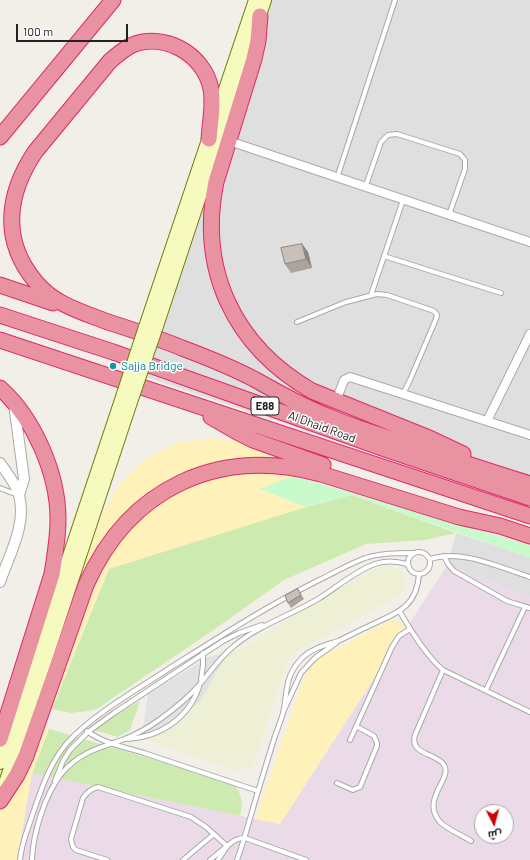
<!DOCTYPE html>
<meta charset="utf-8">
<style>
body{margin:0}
#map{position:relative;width:530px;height:860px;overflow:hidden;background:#f2efe9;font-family:Barlow,Cairo,sans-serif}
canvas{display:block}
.north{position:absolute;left:474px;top:804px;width:40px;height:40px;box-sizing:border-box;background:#fff;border:1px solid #a7a7a7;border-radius:50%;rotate:174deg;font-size:11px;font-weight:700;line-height:16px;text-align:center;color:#222}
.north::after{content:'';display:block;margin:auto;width:14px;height:18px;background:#d40000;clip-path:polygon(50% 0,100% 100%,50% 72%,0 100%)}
.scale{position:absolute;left:16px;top:24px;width:112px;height:18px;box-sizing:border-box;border:2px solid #222;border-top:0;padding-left:5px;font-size:12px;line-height:14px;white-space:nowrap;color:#222;-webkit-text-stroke:3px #fff;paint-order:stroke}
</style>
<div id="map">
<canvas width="530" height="860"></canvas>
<div class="north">ش</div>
<div class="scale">100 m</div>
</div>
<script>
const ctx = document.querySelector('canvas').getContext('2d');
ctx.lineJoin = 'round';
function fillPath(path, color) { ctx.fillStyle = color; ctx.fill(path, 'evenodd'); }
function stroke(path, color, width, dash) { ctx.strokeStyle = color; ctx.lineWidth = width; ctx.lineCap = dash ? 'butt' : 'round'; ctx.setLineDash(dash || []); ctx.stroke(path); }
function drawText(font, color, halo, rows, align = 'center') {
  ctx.font = font + ' Barlow,sans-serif'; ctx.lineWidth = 3; ctx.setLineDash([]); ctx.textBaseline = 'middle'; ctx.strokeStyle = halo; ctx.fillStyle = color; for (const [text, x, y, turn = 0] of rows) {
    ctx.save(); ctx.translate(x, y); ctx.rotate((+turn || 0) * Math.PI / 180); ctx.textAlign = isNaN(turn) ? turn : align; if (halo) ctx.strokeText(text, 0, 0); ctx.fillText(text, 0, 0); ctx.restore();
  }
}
fillPath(new Path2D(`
 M261 0H530V506L137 374Z
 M456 533 530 557V598L448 564Z`), '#e0dfdf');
fillPath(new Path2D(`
 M448 564 530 598V860H17L32 773 280 824ZM482 812H506V836H482Z`), '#ebdbe8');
fillPath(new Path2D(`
 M390 565 403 572 407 582 401 595 299 650 289 658 257 756 251 767 240 771 143 739 170 729 227 654 243 648 300 611 376 568Z`), '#eef0d5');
fillPath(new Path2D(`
 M352 495 456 533 425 540 366 544 284 580 212 631 95 710 71 713 52 709 104 561Z
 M140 701 130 730 117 737 91 729Z
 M49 729 234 783C241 794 244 803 240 816L32 773Z`), '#cdebb0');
fillPath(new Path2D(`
 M212 438 257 445 293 476 260 489 306 507 109 569 52 709 41 698 70 570 93 540 103 513 119 484 145 459 175 443Z
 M393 619 406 628 280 824 255 819 309 663Z
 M29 725 49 729 32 773 17 860H0V757Z`), '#fff1ba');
fillPath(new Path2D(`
 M293 476 530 545V558L352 495 306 507 259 489Z`), '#c8facc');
fillPath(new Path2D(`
 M227 654 201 700 170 729 143 739V727L148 694 210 656Z`), '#e2e2e2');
const service = new Path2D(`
 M337 178 395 0
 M365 188 381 142 388 135 397 134 460 154 465 160V169L449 215
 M384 256 501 293
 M371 295 403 200
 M297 322 346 302 377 294 387 295 434 311 437 315 436 319 410 380 403 394
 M0 488 18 495
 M408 563a11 11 0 1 1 22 0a11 11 0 1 1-22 0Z
 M444 556 448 564 454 571 507 601 530 608
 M430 559C463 549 498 567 530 577
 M400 612C411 631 426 656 443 670L530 712
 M443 670 415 735C409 755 437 753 444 765 453 779 420 799 440 822 448 830 462 835 471 841
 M201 680 203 665V653
 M486 690 525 607
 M284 710 301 673 315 658 336 643
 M87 731C104 744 126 747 147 754 184 766 221 779 258 791
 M125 739C159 738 188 719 199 687
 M350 740 392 647 399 636 410 629
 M55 781 63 761 70 750 88 732 114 713 223 641 239 633 262 625
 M337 783 353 790 360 787 377 746V743L374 736 356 726
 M20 860C21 845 27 831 32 816 41 790 49 764 67 743 92 715 138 689 170 668 219 637 267 606 319 580 334 573 349 564 365 558 381 553 397 553 413 553
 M32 860C33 833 45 794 62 773 79 753 98 748 122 740 135 735 148 728 159 720 173 710 189 697 200 684 211 671 220 657 234 646 259 625 291 615 318 599 336 588 355 571 375 564 386 560 396 561 407 564
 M107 860 76 850 73 847 71 839 83 798C87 792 91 789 98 787L191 817 206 827 227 846 210 860
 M183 860 214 834
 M218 860C225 850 230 838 245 838L306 860
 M237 860C246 835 252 810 260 785 265 768 270 752 275 736 278 728 281 720 283 713 288 690 284 676 303 657 313 648 326 645 338 641 349 636 360 630 371 625 397 613 417 607 419 574`);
const minor = new Path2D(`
 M229 141 530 242
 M336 401 344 380 350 377 353 378 530 435
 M487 421 530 334`);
const tertiary = new Path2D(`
 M14 404 24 479 19 495
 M0 463C7 473 16 484 19 495 27 525 9 555 0 582`);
const secondary = new Path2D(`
 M145 327 255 0
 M156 329 265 0
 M0 763 118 409
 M3 789 128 411`);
const motorway = new Path2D(`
 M260 16 258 41 254 59 216 182C198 270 234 346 312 391L429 438 463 454
 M0 137 113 0
 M209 139C210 123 214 105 211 89 204 54 164 31 130 46 123 50 117 55 110 61L35 152C7 194 1 240 35 281 53 304 82 312 108 322 133 330 158 338 182 348 206 357 231 367 254 379 279 393 303 407 330 417 358 429 387 438 417 447 454 460 492 472 530 484
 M0 285 53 303
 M0 315 113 352 385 449 530 498
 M0 340 530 516
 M0 388C34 418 58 474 58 519 58 538 55 556 52 574L0 739
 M211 417 237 432 253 440 323 465
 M0 801 17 775 26 756 86 585C129 488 218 446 321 474L459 517 500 526 530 536`);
stroke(service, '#a9a9a9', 6);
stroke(minor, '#a9a9a9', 10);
stroke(tertiary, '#a9a9a9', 12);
stroke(secondary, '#707d05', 14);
stroke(motorway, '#dc2a67', 17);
stroke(service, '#fff', 4);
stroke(minor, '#fff', 8);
stroke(tertiary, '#fff', 10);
stroke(secondary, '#f7fabf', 12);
stroke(motorway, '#e892a2', 15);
const secondaryBridge = new Path2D(`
 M118 409 145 327
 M128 411 156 329`);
stroke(secondaryBridge, '#707d05', 14, []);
stroke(secondaryBridge, '#f7fabf', 12);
fillPath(new Path2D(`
 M302 244 308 252 312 268 291 273 285 264Z
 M298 589 304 599 291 608 288 603Z`), '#aba49e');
fillPath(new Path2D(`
 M302 244 308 252 312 268 306 259Z`), '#8b8681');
const building = new Path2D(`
 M302 244 306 259 285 264 281 248Z
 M298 589 301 595 288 603 285 596Z`);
fillPath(building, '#c7bfb8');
stroke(building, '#8b8681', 1);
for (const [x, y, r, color] of [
 [113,366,4,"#0f9aa8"]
]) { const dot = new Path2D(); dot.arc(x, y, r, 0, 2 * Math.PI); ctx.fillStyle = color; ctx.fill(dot); stroke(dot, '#fff', 1.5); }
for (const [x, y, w] of [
 [265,406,28]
]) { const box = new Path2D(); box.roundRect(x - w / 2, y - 9, w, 18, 3); ctx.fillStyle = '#fff'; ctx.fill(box); stroke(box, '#222', 1); }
drawText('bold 11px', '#222', null, [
 ["E88",265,406]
]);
drawText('12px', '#0d838f', '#fff', [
 ["Sajja Bridge",121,366]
], 'left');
drawText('12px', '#222', '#fff', [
 ["Al Dhaid Road",322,427,20]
]);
</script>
